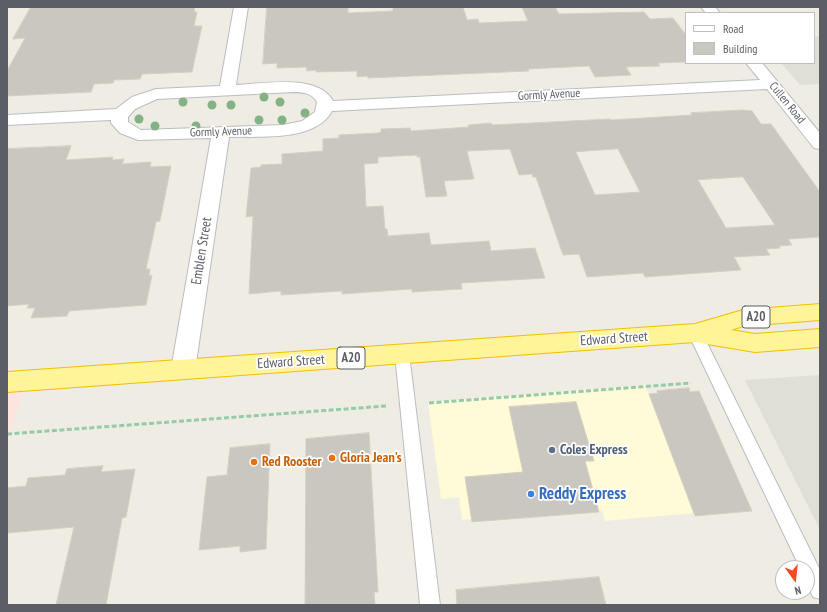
<!DOCTYPE html>
<style>
body{margin:0}
#map{position:relative;width:827px;height:612px;overflow:hidden;background:#efede3;font-family:"PT Sans Narrow",sans-serif}
canvas{display:block}
.frame{position:absolute;inset:0;border:8px solid #5b5e65;pointer-events:none}
.legend{position:absolute;left:685px;top:12px;width:130px;height:52px;box-sizing:border-box;background:#fff;border:1px solid #bdbfc1;margin:0;padding:5px 7px;list-style:none;font-size:12px;color:#5b5e65}
.legend li{display:flex;align-items:center;gap:8px;height:20px}
.legend b{width:20px;border:1px solid #bdbfc1}
.north{position:absolute;left:775px;top:560px;width:40px;height:40px;box-sizing:border-box;background:#fff;border:1px solid #bdbfc1;border-radius:50%;rotate:165deg;font-size:11px;font-weight:700;line-height:16px;text-align:center;color:#5b5e65}
.north::after{content:'';display:block;margin:auto;width:14px;height:18px;background:#f64822;clip-path:polygon(50% 0,100% 100%,50% 72%,0 100%)}
</style>
<div id="map">
<canvas width="827" height="612"></canvas>
<div class="frame"></div>
<ul class="legend">
<li><b style="height:5px;background:#fff"></b>Road</li>
<li><b style="height:11px;background:#cac7c0"></b>Building</li>
</ul>
<div class="north">N</div>
</div>
<script>
const ctx = document.querySelector('canvas').getContext('2d');
ctx.lineJoin = 'round';
function fillPath(path, color) { ctx.fillStyle = color; ctx.fill(path, 'evenodd'); }
function stroke(path, color, width, dash) { ctx.strokeStyle = color; ctx.lineWidth = width; ctx.lineCap = dash ? 'butt' : 'round'; ctx.setLineDash(dash || []); ctx.stroke(path); }
function drawText(font, color, halo, rows, align = 'center') {
  ctx.font = font + ' "PT Sans Narrow",sans-serif'; ctx.lineWidth = 3.5; ctx.setLineDash([]); ctx.textBaseline = 'middle'; ctx.strokeStyle = halo; ctx.fillStyle = color; for (const [text, x, y, turn = 0] of rows) {
    ctx.save(); ctx.translate(x, y); ctx.rotate((+turn || 0) * Math.PI / 180); ctx.textAlign = isNaN(turn) ? turn : align; if (halo) ctx.strokeText(text, 0, 0); ctx.fillText(text, 0, 0); ctx.restore();
  }
}
fillPath(new Path2D(`
 M645 385 694 513 605 521 602 511 472 523V519L462 520 459 497 441 499 428 402Z`), '#fffad7');
fillPath(new Path2D(`
 M820 36V84L800 85 781 63H814V37Z
 M820 375V530L745 380Z`), '#dfdfd7');
fillPath(new Path2D(`
 M7 392H23L7 440Z`), '#fde4dd');
const building = new Path2D(`
 M31 7H195L194 12H197L194 26H202L192 72 142 74 140 79 114 80 113 83 94 84 91 92 7 96V71L25 38 13 39Z
 M267 7H348V13L393 11V7H463L467 20 478 19 479 23 528 21 522 7H555L559 14 644 12 650 19 673 18 686 35V62L658 63 660 66 626 67 631 75 595 77 589 66 528 69 529 71 368 78 367 76 357 77V71L316 72V70L307 71 306 67 277 68V63L263 64Z
 M743 110 752 111 761 124H771L820 192V237L788 239 792 245 779 246 780 248 766 249 770 255 734 257 741 270 645 277 643 273 587 277 579 254 563 255 536 177H533L532 174 519 175 510 149 467 151 474 179 444 181 447 196 426 197 420 157H417V155L378 157V163L364 164 366 207 383 206 385 229H387L388 236 429 233 431 245 489 241 491 251 535 248 545 278 461 283 462 289 412 292V289L342 294V291L281 295V291L249 294 253 216 246 217 251 168 261 167V165L282 164V154L323 151V139L339 138V135L378 133 381 132V129L410 128 411 131 469 127 468 125 491 123 492 125 610 119 611 120 692 115 691 113ZM618 149 640 192 595 195 576 152ZM743 177 775 225 726 228 698 180Z
 M71 146 66 160 113 157 112 160 124 159 122 164 151 162 150 167 171 166 160 221 156 222 146 269H150L149 276 152 275 146 305 69 311 67 316 31 318 35 308H27L29 304 7 306V149Z
 M689 388 690 392 699 391 752 511 695 516 649 394 658 393 657 391Z
 M576 402 594 461H585L599 512 472 522 465 477 523 472 509 407Z
 M369 433 378 592H374L375 605H305L306 439Z
 M270 444 266 549 240 552V546L199 550 207 477 227 475 230 448Z
 M103 466 101 472 135 469 126 517 122 518 106 605H56L74 527 7 533V488L26 486 28 478 65 475 67 469Z
 M599 577 606 605H457L456 590Z`);
fillPath(building, '#cac7c0');
stroke(building, '#d4d0c0', 1);
const service = new Path2D(`
 M695 328 700 329 702 333 820 570V599L813 597 807 584V568H800L688 333 690 329Z
 M402 348 407 350 409 354 440 605H420L395 354 397 350Z`);
const minor = new Path2D(`
 M234 7H248L236 85C262 84 318 73 333 101L760 80 746 63H762L820 133V149L814 148 767 89 332 111C315 142 260 136 229 137L195 370 191 377 183 379 175 377 171 370 211 138 138 140 120 133 111 123V120L7 125V115L116 109 132 97 156 89 220 86ZM293 92C303 92 312 93 317 102L315 112 302 121 283 125 141 130 128 122V117L135 109 157 99Z
 M701 7H715L720 13H706Z`);
const trunk = new Path2D(`
 M820 304V320L743 326 731 330 755 334 820 329V347L755 352 695 342 7 392V372L695 324 743 310Z`);
stroke(service, '#babcc3', 2);
stroke(minor, '#babcc3', 2);
stroke(trunk, '#f1bf00', 2);
stroke(new Path2D(`
 M429 403 691 383
 M7 434 386 406`), '#95caaa', 3, [5, 2.5]);
fillPath(service, '#fff');
fillPath(minor, '#fff');
fillPath(trunk, '#fff498');
ctx.fillStyle = '#84b286';
for (const [x, y] of [
 [264,97],
 [183,102],
 [280,102],
 [212,105],
 [231,105],
 [305,113],
 [139,119],
 [259,120],
 [282,120],
 [155,126],
 [196,126]
]) { ctx.beginPath(); ctx.arc(x, y, 4.5, 0, 2 * Math.PI); ctx.fill(); }
for (const [x, y, r, color] of [
 [552,450,4,"#5c6f8a"],
 [332,458,4,"#e8710a"],
 [254,462,4,"#e8710a"],
 [531,494,4,"#3f7fe0"]
]) { const dot = new Path2D(); dot.arc(x, y, r, 0, 2 * Math.PI); ctx.fillStyle = color; ctx.fill(dot); stroke(dot, '#fff', 1.5); }
drawText('12px', '#5b5e65', '#fff', [
 ["Gormly Avenue",549,95,-3],
 ["Cullen Road",787,103,51],
 ["Gormly Avenue",221,132,-2]
]);
for (const [x, y, w] of [
 [756,317,28],
 [351,358,28]
]) { const box = new Path2D(); box.roundRect(x - w / 2, y - 11, w, 22, 3); ctx.fillStyle = '#fff'; ctx.fill(box); stroke(box, '#5b5e65', 1); }
drawText('bold 13px', '#5b5e65', null, [
 ["A20",756,317],
 ["A20",351,358]
]);
drawText('14px', '#5b5e65', '#fff', [
 ["Emblen Street",202,251,-81],
 ["Edward Street",614,339,-4],
 ["Edward Street",291,362,-4]
]);
drawText('bold 14px', '#4e5e75', '#fff', [
 ["Coles Express",560,450]
], 'left');
drawText('bold 14px', '#c56008', '#fff', [
 ["Gloria Jean's",340,458],
 ["Red Rooster",262,462]
], 'left');
drawText('bold 17px', '#366cbe', '#fff', [
 ["Reddy Express",539,494]
], 'left');
</script>
